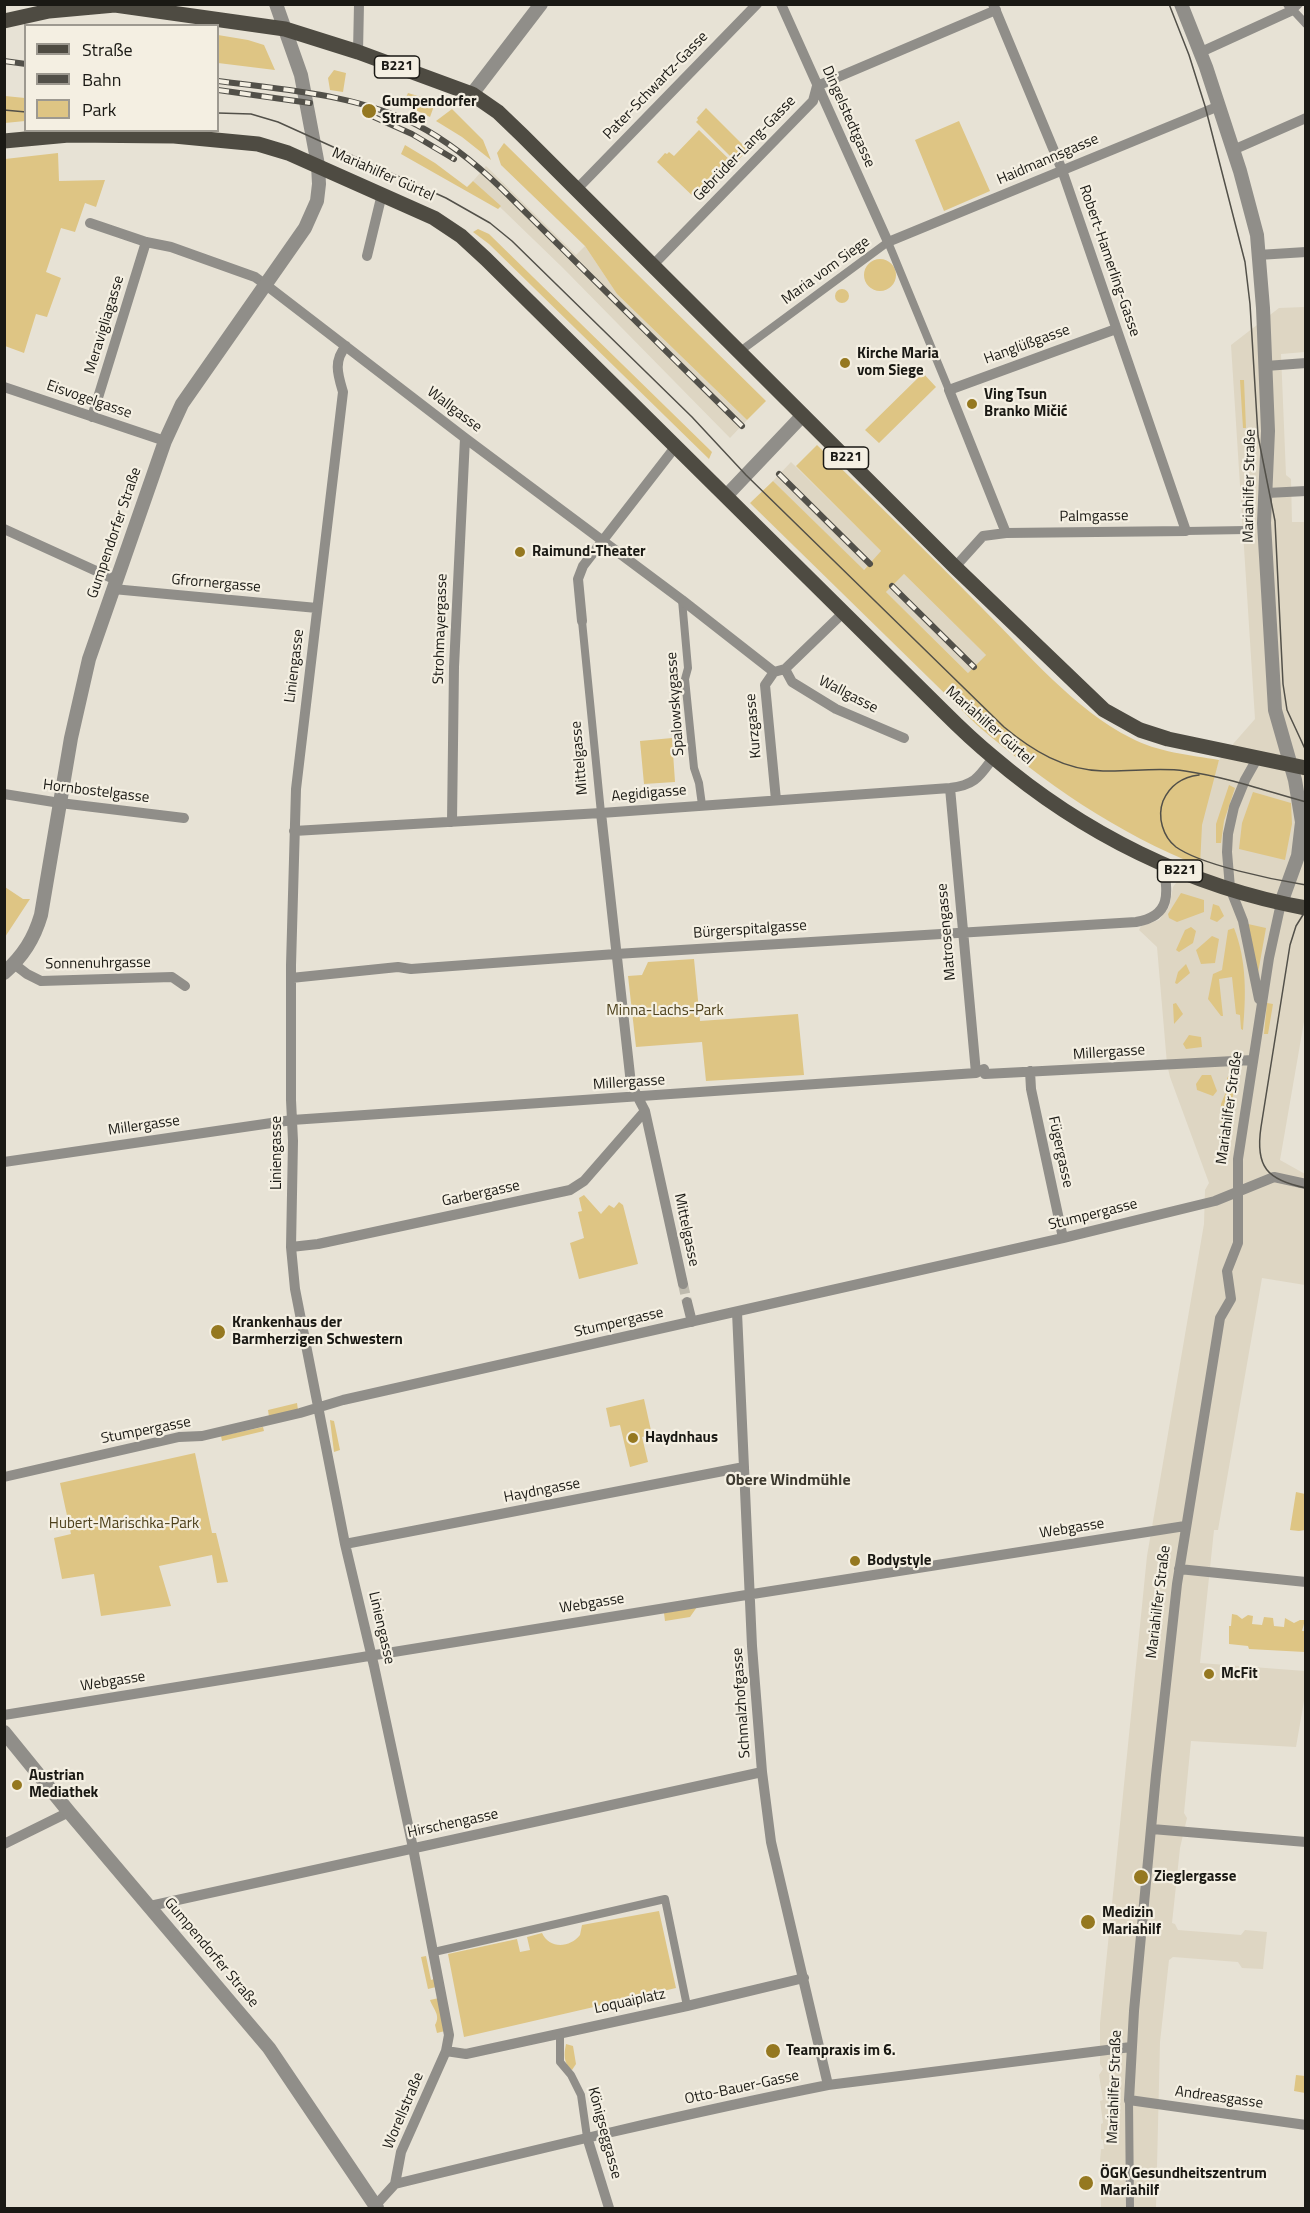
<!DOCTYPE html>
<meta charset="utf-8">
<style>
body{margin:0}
#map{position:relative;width:1310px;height:2213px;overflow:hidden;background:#e7e2d5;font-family:"Titillium Web",sans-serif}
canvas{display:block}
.frame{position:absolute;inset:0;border:6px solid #1a1914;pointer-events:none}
.legend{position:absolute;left:24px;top:24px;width:195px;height:108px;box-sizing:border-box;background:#f4efe2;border:2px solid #9d9990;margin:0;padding:8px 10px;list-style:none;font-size:18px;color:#1a1914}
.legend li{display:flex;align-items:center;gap:12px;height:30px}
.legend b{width:30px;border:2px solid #9d9990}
</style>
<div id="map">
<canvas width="1310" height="2213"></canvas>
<div class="frame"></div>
<ul class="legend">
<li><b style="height:8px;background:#4e4b42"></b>Straße</li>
<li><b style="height:8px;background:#525049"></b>Bahn</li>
<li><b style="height:16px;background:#dec584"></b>Park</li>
</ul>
</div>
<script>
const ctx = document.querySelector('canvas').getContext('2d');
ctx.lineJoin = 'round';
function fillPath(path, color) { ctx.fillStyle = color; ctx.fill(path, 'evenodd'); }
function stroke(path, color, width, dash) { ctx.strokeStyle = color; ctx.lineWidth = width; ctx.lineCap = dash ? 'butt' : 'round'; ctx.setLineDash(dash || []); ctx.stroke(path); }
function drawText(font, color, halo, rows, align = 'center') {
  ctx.font = font + ' "Titillium Web",sans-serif'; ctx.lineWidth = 4.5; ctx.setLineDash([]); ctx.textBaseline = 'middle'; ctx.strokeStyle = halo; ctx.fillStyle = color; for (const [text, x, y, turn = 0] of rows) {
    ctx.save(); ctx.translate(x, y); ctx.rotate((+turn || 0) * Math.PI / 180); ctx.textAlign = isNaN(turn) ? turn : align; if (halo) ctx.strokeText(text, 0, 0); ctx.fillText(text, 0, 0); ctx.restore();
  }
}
fillPath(new Path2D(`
 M486 166 576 255 585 246 617 294 747 420 730 438 563 268 473 181Z
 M1305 307V352L1281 354 1286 475 1291 479 1292 522H1306V1010L1280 1160 1305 1174V1285L1262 1278 1218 1530H1214L1200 1663 1305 1671V1695L1296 1747 1191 1741 1184 1813 1187 1818 1180 1848 1172 1923 1175 1924 1178 1930 1241 1935 1245 1930 1267 1932 1263 1969 1242 1968 1238 1962 1173 1957 1169 1960 1160 2042 1156 2208H1101L1100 2161 1101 2149H1104L1103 2140 1101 2139V2124L1103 2123 1100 2101 1103 2100 1099 2075 1103 2069 1100 2064V2023L1147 1556 1204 1224 1205 1190 1209 1183 1170 1077 1167 1064 1157 947 1139 930 1141 926 1159 920 1169 907 1173 887 1176 883 1188 855 1219 760 1255 719 1231 345 1279 308Z
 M791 462 882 552 863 570 773 481Z
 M904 574 986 655 968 673 886 592Z`), '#ded6c3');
fillPath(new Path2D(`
 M218 35 248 40 264 45 275 70 218 63Z
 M334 70 346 73 343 92 330 90 328 78Z
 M408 93 431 100 434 106 430 117 403 104Z
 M5 96 25 98V121L5 123Z
 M706 108 748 150 736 162 696 122 698 120 697 118Z
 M452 109 483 140 491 160 462 137 436 121Z
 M959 121 990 191 944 211 915 140Z
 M699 130 734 164 698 201 657 162 665 153 667 154 669 152 674 156Z
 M504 143 766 401 747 420 617 294 585 246 501 165 497 153Z
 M405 145 435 163 467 187 473 181 501 206 498 209 401 154Z
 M58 153 59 181 105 180 96 207 85 203 75 232 61 228 46 272 61 278 47 317 36 314 24 353 5 346V159Z
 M478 229 489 234 712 452 709 459 489 244 473 232Z
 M864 275a16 16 0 1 1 32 0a16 16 0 1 1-32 0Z
 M835 296a7 7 0 1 1 14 0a7 7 0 1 1-14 0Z
 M923 373 936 387 879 443 865 430Z
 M1240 380H1244L1246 428H1243Z
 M817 445C873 499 929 554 983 609 1027 653 1075 710 1131 738 1157 752 1190 755 1219 760L1202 825 1200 866C1118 834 1043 782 977 725L750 503 773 481 864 570 881 551 796 466ZM904 574 986 655 968 673 886 592Z
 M672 738 675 782 644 784 640 741Z
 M1229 785 1235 788 1224 821 1221 843H1216V824Z
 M1253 792 1291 803 1292 824 1285 860 1239 849 1242 823Z
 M5 887 23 899H30L5 937Z
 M1181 893 1204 900V912L1177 922 1169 918 1168 914Z
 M1213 904 1219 906 1224 916 1217 922 1210 919Z
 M1248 924 1266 928 1258 973Z
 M1191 927 1196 931 1193 943 1179 952 1176 950 1185 930Z
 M1234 928C1247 961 1246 996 1243 1030L1241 1029 1240 1015 1236 1014 1232 977 1219 979 1223 1016H1221L1208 999 1213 974 1222 970 1228 930Z
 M1212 936 1219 939 1215 963 1201 964 1196 950Z
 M694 959 700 1021 798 1014 804 1075 706 1081 702 1042 636 1047 628 976 642 975 648 962Z
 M1186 964 1190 973 1177 984 1175 983 1178 972Z
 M1176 1003 1183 1014 1174 1024 1173 1004Z
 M1267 1003 1273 1004 1268 1034H1264Z
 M1189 1035 1201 1037 1202 1047 1186 1049 1183 1044Z
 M1234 1070 1236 1077 1227 1133 1222 1130 1221 1104 1228 1087 1227 1078Z
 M1202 1075H1211L1217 1091 1213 1096 1197 1090 1196 1084Z
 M584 1195 601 1214 609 1205 614 1208 619 1202 623 1205 638 1264 579 1279 570 1243 584 1238 578 1212 582 1211 579 1198Z
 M644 1399 652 1435 642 1437 648 1462 630 1467 620 1425 610 1427 606 1408Z
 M297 1403 298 1410 269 1417 268 1410Z
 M330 1420 334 1421 340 1450 334 1452Z
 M263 1427 264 1431 222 1441 221 1436Z
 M195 1453 212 1533H216L228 1582 217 1583 212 1555 159 1566 171 1606 101 1616 94 1574 62 1579 54 1538 71 1534 60 1483Z
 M1296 1492 1305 1494V1530L1299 1531 1290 1530Z
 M697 1607 690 1617 665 1621 664 1613Z
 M1232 1614 1237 1615 1242 1619 1248 1615 1253 1616 1252 1624 1262 1625 1264 1617 1273 1618 1274 1626 1284 1627 1285 1618 1294 1623 1300 1620H1305L1302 1631H1305V1652L1249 1649 1248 1646 1229 1644V1626H1231Z
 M659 1911 676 1988 464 2037 448 1954 517 1939 520 1952 530 1950 527 1937 542 1933C549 1949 570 1948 580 1935L582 1925Z
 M426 1956 431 1980 434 1979 436 1987 428 1989 421 1957Z
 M439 1998 445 2031 437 2033 435 2025C441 2015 433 2009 430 2000Z
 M566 2044 573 2046 576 2064 572 2070C563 2063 564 2054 566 2044Z
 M1296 2075 1305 2076V2093L1294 2091Z`), '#dec584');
stroke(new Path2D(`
 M683 1284 687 1302`), '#bebaae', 10, [10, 5]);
stroke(new Path2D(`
 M1299 4 1293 10 1306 24
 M739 352 888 242 949 390
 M1186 531 1246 530
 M682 600 688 668 685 679 694 768 699 783 702 805
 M582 621 601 813
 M434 1952 665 1899 687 2006
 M560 2033V2062L571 2075 581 2095 587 2137
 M1129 2100 1130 2208`), '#908e89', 8);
stroke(new Path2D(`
 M781 4 888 242 1219 106
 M358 52 359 4
 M1201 52 1293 10 1288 4
 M1233 150 1306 118
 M577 189 757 4
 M90 223 146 242 171 247 255 277 266 285 465 438 682 600 774 672
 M1258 255 1306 252
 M367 256 382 194
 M653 265 813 101 817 86 996 10
 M346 346C333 361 338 375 343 392L296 789 291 965V1100L293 1141 291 1247 295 1289 345 1544 374 1666 413 1848 449 2035 446 2051 401 2152 395 2184
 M1266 366 1306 363
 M4 387 165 441
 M92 417 146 242
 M1267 493 1306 491
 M4 529 116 580
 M1006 533 949 390 1116 329
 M955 567 983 536 1006 533 1186 531 1062 170 993 4
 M113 589 317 608
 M582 621 578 579 583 566 676 446
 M785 669 792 682 836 709 904 738
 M1258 757 1245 780 1234 807 1228 834 1227 852 1230 888 1243 921 1259 999
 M950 788 976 1073
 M4 794 60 803 184 818
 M776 800 765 685 774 672 785 669 843 613
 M601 813 631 1084 645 1111 683 1284
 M452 822 454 667 465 438
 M294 831 601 813 950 788C975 785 979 777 993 758
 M1281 903 1269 958 1238 1159V1243L1227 1271 1231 1299 1220 1318 1177 1584 1156 1775 1134 2011 1129 2100 1306 2125
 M14 964 27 974 41 981 172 977 185 986
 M291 978 398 967 411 969 616 954 1136 922C1172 916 1168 893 1163 864
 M1030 1071 1031 1089 1063 1238
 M4 1162 292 1120 976 1073 984 1069 985 1074 1253 1060
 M291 1247 318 1244 570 1190 584 1181 645 1111
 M687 1302 692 1322
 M737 1312 752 1646 762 1772 771 1842 828 2085
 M4 1477 179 1437 202 1436 300 1413 343 1400 1063 1238 1215 1201 1274 1177 1306 1184
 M345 1544 744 1467
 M1179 1569 1306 1582
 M4 1715 740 1596 1185 1526
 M1152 1829 1306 1842
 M4 1844 69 1812
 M150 1906 762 1772
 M446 2051 466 2054 687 2006 804 1978
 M587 2137 609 2208
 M375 2206 395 2184C539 2149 683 2114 828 2085L1131 2047`), '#908e89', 10);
stroke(new Path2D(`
 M1181 4 1206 67 1240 171 1257 235 1263 308 1268 431 1264 523 1275 710 1295 780 1302 822 1298 856 1281 903
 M472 94 541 4
 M727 495 803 415
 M4 973C23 956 34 939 41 915L71 738 89 659 165 441 182 404 305 228 317 201 319 184 318 165 301 75 276 4
 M4 1732 69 1812 269 2048 377 2208`), '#908e89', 14);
stroke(new Path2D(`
 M4 21 49 11 115 5 285 29 358 52 472 94 498 112 523 136 955 567 1104 710 1140 730 1168 739 1306 768
 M4 141 69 135 174 136 258 144 288 153 434 218 461 236 486 259 943 711C959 727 976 743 993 757 1082 833 1190 887 1306 908`), '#4e4b42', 15);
stroke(new Path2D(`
 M1169 4 1189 55 1205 106 1245 262 1250 304 1258 436 1275 521 1283 684 1287 710 1306 751
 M4 110 26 112
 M218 113 251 114 278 122 446 198 490 223 512 241 692 417 746 475 1004 727C1033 751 1064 770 1103 771 1130 772 1158 767 1185 771 1226 777 1266 791 1306 802
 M1199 775C1182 777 1170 785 1163 801 1157 817 1163 837 1176 847 1201 865 1274 880 1306 885
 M1306 910 1296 926 1290 945 1261 1127C1255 1167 1267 1180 1306 1188`), '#525049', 1.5);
const rail = new Path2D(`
 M4 61 26 64
 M218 81C285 90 355 94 417 125 448 141 476 164 501 188L742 426
 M218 90 310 103
 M374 117 412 134 454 159
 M779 474 870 564
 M892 586 974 667`);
stroke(rail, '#525049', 6);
stroke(rail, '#f4efe2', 4, [11]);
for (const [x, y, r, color] of [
 [369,111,8,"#957820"],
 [845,363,6,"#957820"],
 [972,404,6,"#957820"],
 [520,552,6,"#957820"],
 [218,1332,8,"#957820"],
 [633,1438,6,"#957820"],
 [855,1561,6,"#957820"],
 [1209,1674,6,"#957820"],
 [17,1785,6,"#957820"],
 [1141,1877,8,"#957820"],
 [1088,1922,8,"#957820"],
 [773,2051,8,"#957820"],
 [1086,2183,8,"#957820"]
]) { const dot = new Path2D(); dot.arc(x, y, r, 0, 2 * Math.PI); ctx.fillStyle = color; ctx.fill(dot); stroke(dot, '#f4efe2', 2); }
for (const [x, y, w] of [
 [397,67,45],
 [846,458,45],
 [1180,871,45]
]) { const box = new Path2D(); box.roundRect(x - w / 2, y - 11, w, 22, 4.5); ctx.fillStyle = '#f4efe2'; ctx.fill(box); stroke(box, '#1a1914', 1.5); }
drawText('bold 14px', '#1a1914', null, [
 ["B221",397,67],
 ["B221",846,458],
 ["B221",1180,871]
]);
drawText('15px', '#1a1914', '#f4efe2', [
 ["Pater-Schwartz-Gasse",656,86,-46],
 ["Dingelstedtgasse",848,117,66],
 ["Gebrüder-Lang-Gasse",745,149,-46],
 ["Haidmannsgasse",1048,160,-23],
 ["Mariahilfer Gürtel",383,175,24],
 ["Robert-Hamerling-Gasse",1109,261,71],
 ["Maria vom Siege",826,271,-36],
 ["Meravigliagasse",105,325,-73],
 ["Hanglüßgasse",1027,345,-20],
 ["Eisvogelgasse",89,400,19],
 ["Wallgasse",454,410,37],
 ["Mariahilfer Straße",1250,486,-89],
 ["Palmgasse",1094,517,-1],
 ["Gumpendorfer Straße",115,533,-71],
 ["Gfrornergasse",216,584,5],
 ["Strohmayergasse",441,629,-88],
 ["Liniengasse",295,666,-83],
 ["Wallgasse",848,695,27],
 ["Spalowskygasse",676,704,-94],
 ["Kurzgasse",754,726,-95],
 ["Mariahilfer Gürtel",989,726,41],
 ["Mittelgasse",580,758,-95],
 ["Hornbostelgasse",96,792,7],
 ["Aegidigasse",649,794,-5],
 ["Bürgerspitalgasse",750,930,-4],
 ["Matrosengasse",947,932,-95],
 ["Sonnenuhrgasse",98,964,-1],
 ["Millergasse",1109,1053,-4],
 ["Millergasse",629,1083,-4],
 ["Mariahilfer Straße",1230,1108,-82],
 ["Millergasse",144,1126,-8],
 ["Fügergasse",1060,1152,78],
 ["Liniengasse",277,1153,-90],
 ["Garbergasse",481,1194,-12],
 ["Stumpergasse",1093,1215,-14],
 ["Mittelgasse",686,1230,78],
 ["Stumpergasse",619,1323,-13],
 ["Stumpergasse",146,1431,-11],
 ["Haydngasse",542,1491,-11],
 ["Webgasse",1072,1529,-9],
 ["Mariahilfer Straße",1159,1602,-83],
 ["Webgasse",592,1604,-9],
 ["Liniengasse",381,1628,77],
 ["Webgasse",113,1682,-9],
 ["Schmalzhofgasse",742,1703,-94],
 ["Hirschengasse",453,1824,-12],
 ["Gumpendorfer Straße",211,1953,50],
 ["Loquaiplatz",630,2002,-12],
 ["Mariahilfer Straße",1115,2087,-88],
 ["Otto-Bauer-Gasse",742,2088,-12],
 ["Andreasgasse",1219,2098,8],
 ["Worellstraße",404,2111,-67],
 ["Königseggasse",604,2133,75]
]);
drawText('bold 15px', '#1a1914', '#f4efe2', [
 ["Gumpendorfer",382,102],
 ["Straße",382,119],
 ["Kirche Maria",857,354],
 ["vom Siege",857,371],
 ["Ving Tsun",984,395],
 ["Branko Mičić",984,412],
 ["Raimund-Theater",532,552],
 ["Krankenhaus der",232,1323],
 ["Barmherzigen Schwestern",232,1340],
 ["Haydnhaus",645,1438],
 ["Bodystyle",867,1561],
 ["McFit",1221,1674],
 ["Austrian",29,1776],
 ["Mediathek",29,1793],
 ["Zieglergasse",1154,1877],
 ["Medizin",1102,1913],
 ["Mariahilf",1102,1930],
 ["Teampraxis im 6.",786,2051],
 ["ÖGK Gesundheitszentrum",1100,2174],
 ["Mariahilf",1100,2191]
], 'left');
drawText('15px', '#4d401b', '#f4efe2', [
 ["Minna-Lachs-Park",665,1011],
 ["Hubert-Marischka-Park",124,1524]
]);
drawText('bold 16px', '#3e3a30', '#f4efe2', [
 ["Obere Windmühle",788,1481]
]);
</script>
